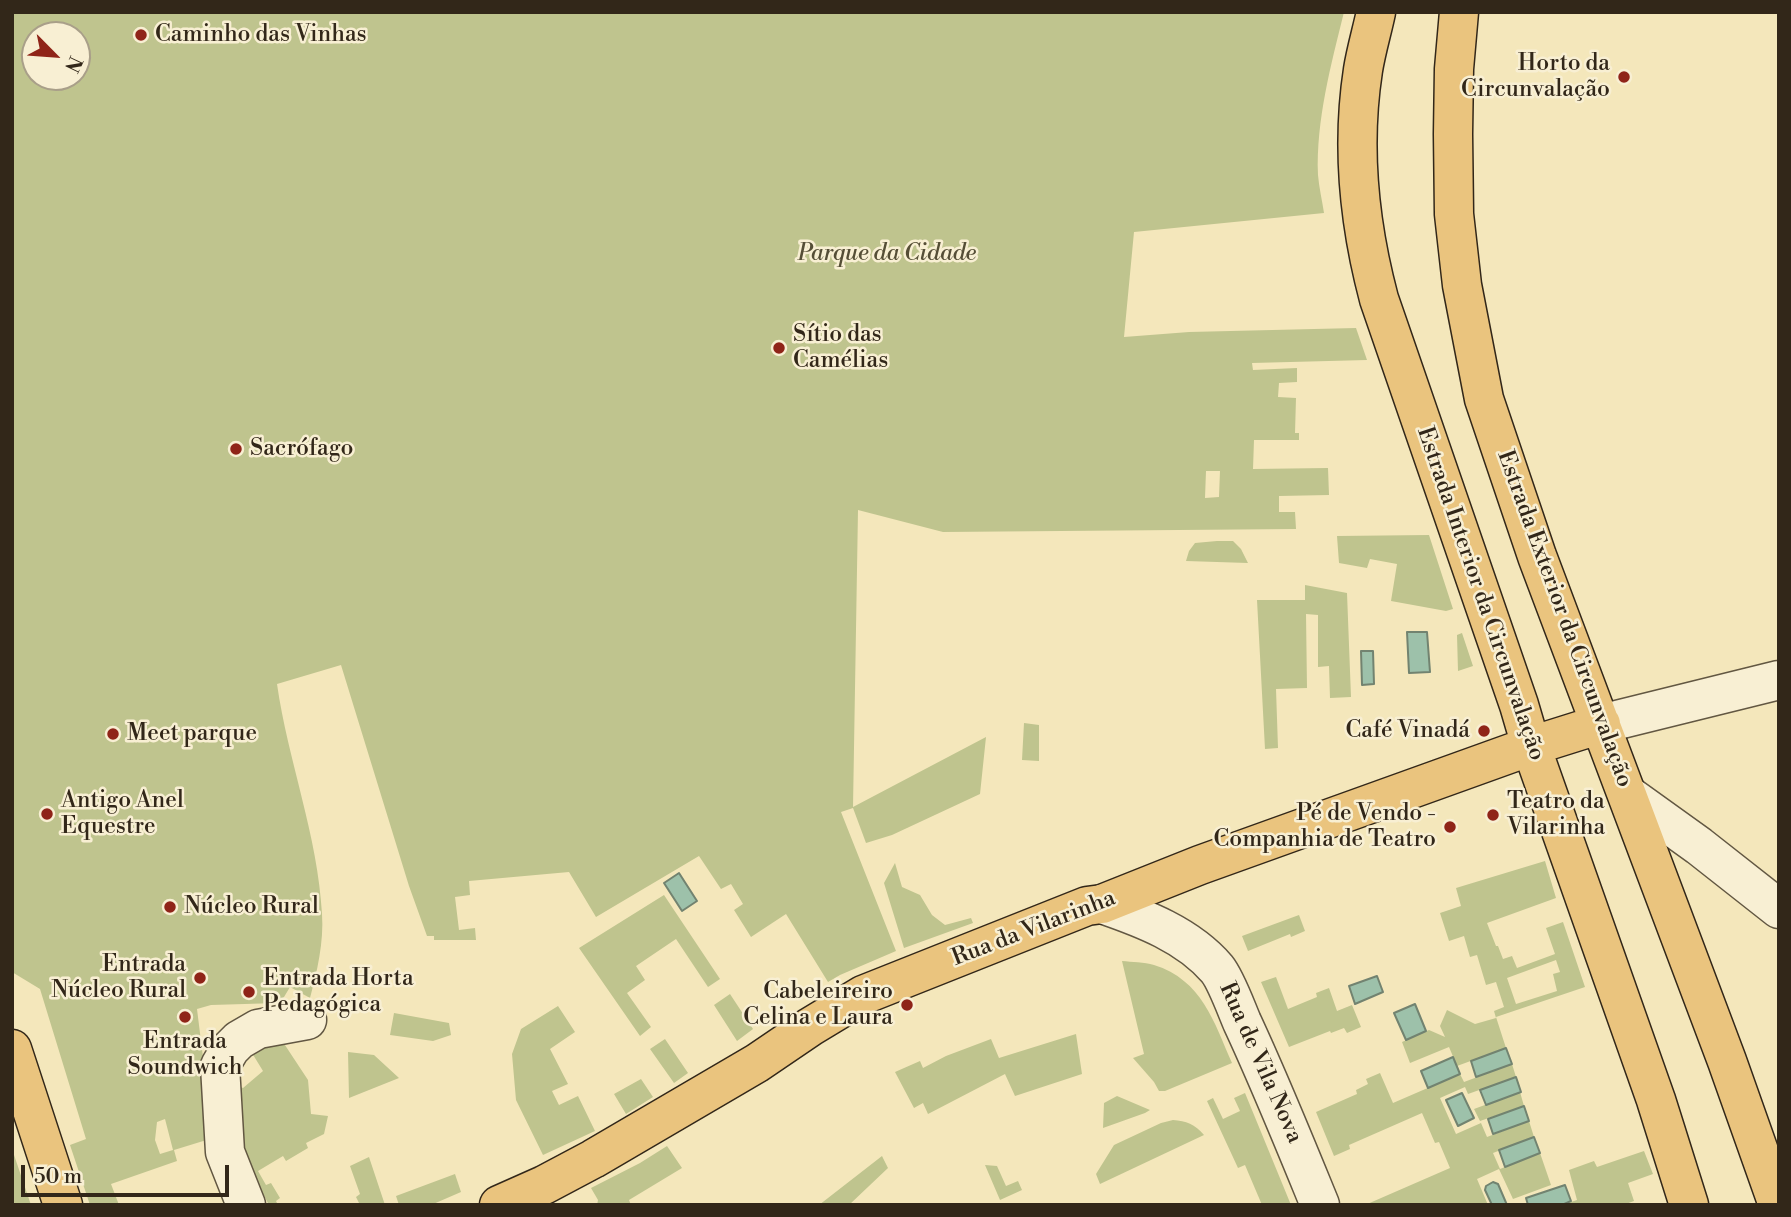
<!DOCTYPE html>
<meta charset="utf-8">
<style>
body{margin:0}
#map{position:relative;width:1791px;height:1217px;overflow:hidden;background:#f4e7bb;font-family:"Libre Bodoni",serif}
canvas{display:block}
.frame{position:absolute;inset:0;border:14px solid #322719;pointer-events:none}
.north{position:absolute;left:21px;top:21px;width:70px;height:70px;box-sizing:border-box;background:#f8efd3;border:2px solid #a99f89;border-radius:50%;rotate:115deg;font-size:19px;font-weight:700;line-height:28px;text-align:center;color:#322719}
.north::after{content:'';display:block;margin:auto;width:24px;height:32px;background:#8f2418;clip-path:polygon(50% 0,100% 100%,50% 72%,0 100%)}
.scale{position:absolute;left:21px;top:1165px;width:208px;height:32px;box-sizing:border-box;border:4px solid #322719;border-top:0;padding-left:9px;font-size:21px;line-height:24px;white-space:nowrap;color:#322719;-webkit-text-stroke:5px #f8efd3;paint-order:stroke}
</style>
<div id="map">
<canvas width="1791" height="1217"></canvas>
<div class="frame"></div>
<div class="north">N</div>
<div class="scale">50 m</div>
</div>
<script>
const ctx = document.querySelector('canvas').getContext('2d');
ctx.lineJoin = 'round';
function fillPath(path, color) { ctx.fillStyle = color; ctx.fill(path, 'evenodd'); }
function stroke(path, color, width, dash) { ctx.strokeStyle = color; ctx.lineWidth = width; ctx.lineCap = dash ? 'butt' : 'round'; ctx.setLineDash(dash || []); ctx.stroke(path); }
function drawText(font, color, halo, rows, align = 'center') {
  ctx.font = font + ' "Libre Bodoni",serif'; ctx.lineWidth = 5; ctx.setLineDash([]); ctx.textBaseline = 'middle'; ctx.strokeStyle = halo; ctx.fillStyle = color; for (const [text, x, y, turn = 0] of rows) {
    ctx.save(); ctx.translate(x, y); ctx.rotate((+turn || 0) * Math.PI / 180); ctx.textAlign = isNaN(turn) ? turn : align; if (halo) ctx.strokeText(text, 0, 0); ctx.fillText(text, 0, 0); ctx.restore();
  }
}
fillPath(new Path2D(`
 M12 12H1344C1331 65 1316 120 1318 175 1319 187 1322 200 1324 213L1134 232 1124 337 1189 332 1356 328 1367 360 1252 363 1253 370 1297 368V382L1279 383 1278 397 1296 398 1295 433H1299V440H1254L1253 469 1328 468 1329 495 1279 496V512H1295L1296 529 943 532 858 510 853 807 986 737 980 794 892 835 866 843 853 808 841 812 896 951 840 975 828 982 786 914 751 937 734 910 743 904 731 884 721 889 699 856 596 917 569 872 469 881 470 895 455 897 459 930 475 928 476 940H434V936H427L409 886 341 665 277 684C288 761 318 836 322 914 324 942 317 972 310 998L290 987 284 997 278 1003 211 1005 197 1009 213 1138 174 1150 177 1161 111 1184 119 1205H90L70 1145 86 1139 40 989 12 972ZM35 35H77V77H35ZM1206 471H1220L1219 497 1205 498ZM165 1119 173 1150 160 1154 155 1140 157 1122Z
 M1429 535 1453 609 1446 611 1391 601 1397 564 1370 559 1367 568 1339 563 1337 536Z
 M1217 541H1233L1241 549 1248 563 1186 561 1189 551 1195 543Z
 M1305 585 1347 593 1351 697 1330 698 1329 666 1318 667V615L1306 614 1307 688 1276 689 1278 748 1265 749 1257 600H1305Z
 M1462 633 1473 666 1458 671 1457 635Z
 M1024 723 1039 725V761L1022 760Z
 M1545 861 1556 898 1487 923 1496 946H1498L1503 959 1512 956 1517 968 1555 954 1546 928 1563 922 1585 987 1496 1017 1506 1048 1457 1066 1449 1047 1410 1063 1402 1042 1429 1030 1445 1037 1440 1026 1447 1010 1475 1024 1496 1018 1494 1011 1504 1007 1496 982 1486 985 1477 955 1470 957 1464 936 1449 941 1440 913 1461 906 1456 888ZM1556 960 1560 972 1553 974 1557 991 1516 1004 1507 978Z
 M895 863 902 887 920 895 932 915 945 925 971 918 973 923 904 948 884 883Z
 M664 895 720 979 708 987 676 939 636 966 645 980 627 993 651 1027 640 1036 579 948Z
 M1299 915 1305 931 1291 937 1290 934 1248 951 1242 936Z
 M1122 961C1132 962 1144 962 1154 965 1202 980 1214 1022 1232 1063L1165 1091H1159L1154 1082 1133 1058 1144 1054Z
 M1276 977 1288 1009 1317 997 1316 993 1329 988 1337 1011 1352 1005 1361 1027 1347 1033 1344 1028 1331 1033 1330 1031 1289 1047 1261 982Z
 M730 994 753 1029 737 1041 714 1005Z
 M558 1006 575 1032 550 1049 568 1084 552 1091 559 1105 578 1096 595 1131 543 1155 516 1100 512 1054 521 1029Z
 M394 1013 449 1023 451 1035 433 1041 390 1035Z
 M1076 1034 1082 1074 1015 1096 1005 1074 928 1114 923 1103 914 1108 895 1072 920 1061 923 1068 946 1056 991 1039 999 1058Z
 M279 1036 308 1080 311 1114 328 1116 324 1134 306 1143 308 1148 286 1161 283 1156 258 1171 266 1185 271 1183 280 1198 276 1201 278 1205H269L237 1146 229 1082 243 1088 263 1071 252 1053Z
 M665 1039 688 1073 674 1083 650 1049Z
 M348 1052 374 1055 399 1078 349 1098Z
 M1512 1064 1516 1077 1468 1094 1465 1087 1440 1098 1456 1134 1481 1123 1487 1137 1529 1121 1534 1137 1493 1153 1500 1169 1540 1153 1551 1185 1513 1199 1499 1169 1477 1179 1488 1205H1365L1450 1168 1439 1142 1435 1143 1422 1113 1349 1145 1350 1149 1334 1156 1316 1112 1357 1094 1356 1090 1368 1084 1366 1079 1380 1073 1393 1103 1460 1074 1464 1082Z
 M641 1079 653 1097 626 1114 614 1094Z
 M1520 1092 1524 1106 1480 1121 1474 1109Z
 M1245 1093 1291 1205H1262L1245 1165 1238 1168 1207 1101 1213 1098 1223 1119 1240 1111 1234 1098Z
 M1117 1096 1150 1110 1145 1113 1103 1128 1104 1103Z
 M1173 1120C1186 1121 1195 1124 1204 1135L1100 1184 1096 1174 1114 1145 1161 1123Z
 M667 1146 682 1168 629 1200 631 1205H597L598 1200 591 1188 640 1163Z
 M12 1149 31 1205H12Z
 M1644 1151 1653 1174 1628 1183 1634 1201 1623 1205H1562L1577 1200 1569 1170 1594 1161 1597 1167Z
 M882 1156 888 1168 849 1205H819Z
 M369 1157 385 1205H360L356 1197 360 1194 350 1166Z
 M985 1165 997 1166 1006 1186 1018 1181 1022 1190 1000 1200Z
 M455 1174 461 1192 431 1205H399L396 1196Z`), '#bfc48e');
const water = new Path2D(`
 M1407 632H1427L1430 672 1409 673Z
 M1361 651H1373L1374 684 1362 685Z
 M679 873 697 901 682 911 664 883Z
 M1377 976 1383 992 1355 1004 1349 986Z
 M1415 1004 1426 1031 1406 1040 1394 1013Z
 M1506 1048 1512 1064 1476 1077 1471 1061Z
 M1453 1057 1460 1074 1428 1088 1421 1071Z
 M1516 1077 1521 1092 1486 1105 1480 1090Z
 M1462 1093 1474 1118 1458 1126 1446 1100Z
 M1524 1106 1529 1121 1493 1134 1488 1119Z
 M1534 1137 1540 1153 1505 1167 1499 1150Z
 M1493 1182 1498 1184 1507 1205H1492L1485 1190 1486 1186Z
 M1565 1185 1571 1201 1562 1205H1528L1526 1198Z`);
fillPath(water, '#9dc1aa');
stroke(water, '#728370', 2);
const minor = new Path2D(`
 M1601 724 1779 680
 M1628 795 1699 846 1779 909
 M1102 904C1143 918 1188 935 1217 969 1226 980 1236 1008 1242 1022 1270 1082 1295 1144 1320 1205
 M246 1205 225 1152 220 1066 230 1049 239 1040 258 1029 307 1020`);
const major = new Path2D(`
 M1376 12C1372 31 1366 51 1363 70 1351 148 1359 224 1379 299L1519 705 1531 746 1656 1100 1689 1205
 M1459 12 1454 69 1453 134 1454 214 1462 285 1484 399 1537 556 1727 1061 1778 1205
 M12 1049 63 1205
 M499 1205 544 1185 593 1159 757 1063 810 1027 863 995 1087 906 1102 904 1200 865 1531 746 1601 724`);
stroke(minor, '#625742', 41);
stroke(major, '#322719', 41);
stroke(minor, '#f8efd3', 38);
stroke(major, '#eac47e', 38);
for (const [x, y, r, color] of [
 [141,35,7,"#8f2418"],
 [1624,77,7,"#8f2418"],
 [779,348,7,"#8f2418"],
 [236,449,7,"#8f2418"],
 [1484,731,7,"#8f2418"],
 [113,734,7,"#8f2418"],
 [47,814,7,"#8f2418"],
 [1493,815,7,"#8f2418"],
 [1450,827,7,"#8f2418"],
 [170,907,7,"#8f2418"],
 [200,978,7,"#8f2418"],
 [249,992,7,"#8f2418"],
 [907,1005,7,"#8f2418"],
 [185,1017,7,"#8f2418"]
]) { const dot = new Path2D(); dot.arc(x, y, r, 0, 2 * Math.PI); ctx.fillStyle = color; ctx.fill(dot); stroke(dot, '#f8efd3', 2.5); }
drawText('23px', '#322719', '#f8efd3', [
 ["Caminho das Vinhas",155,35],
 ["Horto da",1610,64,"right"],
 ["Circunvalação",1610,90,"right"],
 ["Sítio das",793,335],
 ["Camélias",793,361],
 ["Sacrófago",250,449],
 ["Café Vinadá",1470,731,"right"],
 ["Meet parque",127,734],
 ["Antigo Anel",61,801],
 ["Equestre",61,827],
 ["Teatro da",1507,802],
 ["Vilarinha",1507,828],
 ["Pé de Vendo -",1436,814,"right"],
 ["Companhia de Teatro",1436,840,"right"],
 ["Núcleo Rural",184,907],
 ["Entrada",186,965,"right"],
 ["Núcleo Rural",186,991,"right"],
 ["Entrada Horta",263,979],
 ["Pedagógica",263,1005],
 ["Cabeleireiro",893,992,"right"],
 ["Celina e Laura",893,1018,"right"],
 ["Entrada",185,1042,"center"],
 ["Soundwich",185,1068,"center"]
], 'left');
drawText('italic 23px', '#554e36', '#f8efd3', [
 ["Parque da Cidade",887,254]
]);
drawText('23px', '#322719', '#f8efd3', [
 ["Estrada Interior da Circunvalação",1480,594,71],
 ["Estrada Exterior da Circunvalação",1564,619,70],
 ["Rua da Vilarinha",1034,929,-21],
 ["Rua de Vila Nova",1260,1063,66]
]);
</script>
